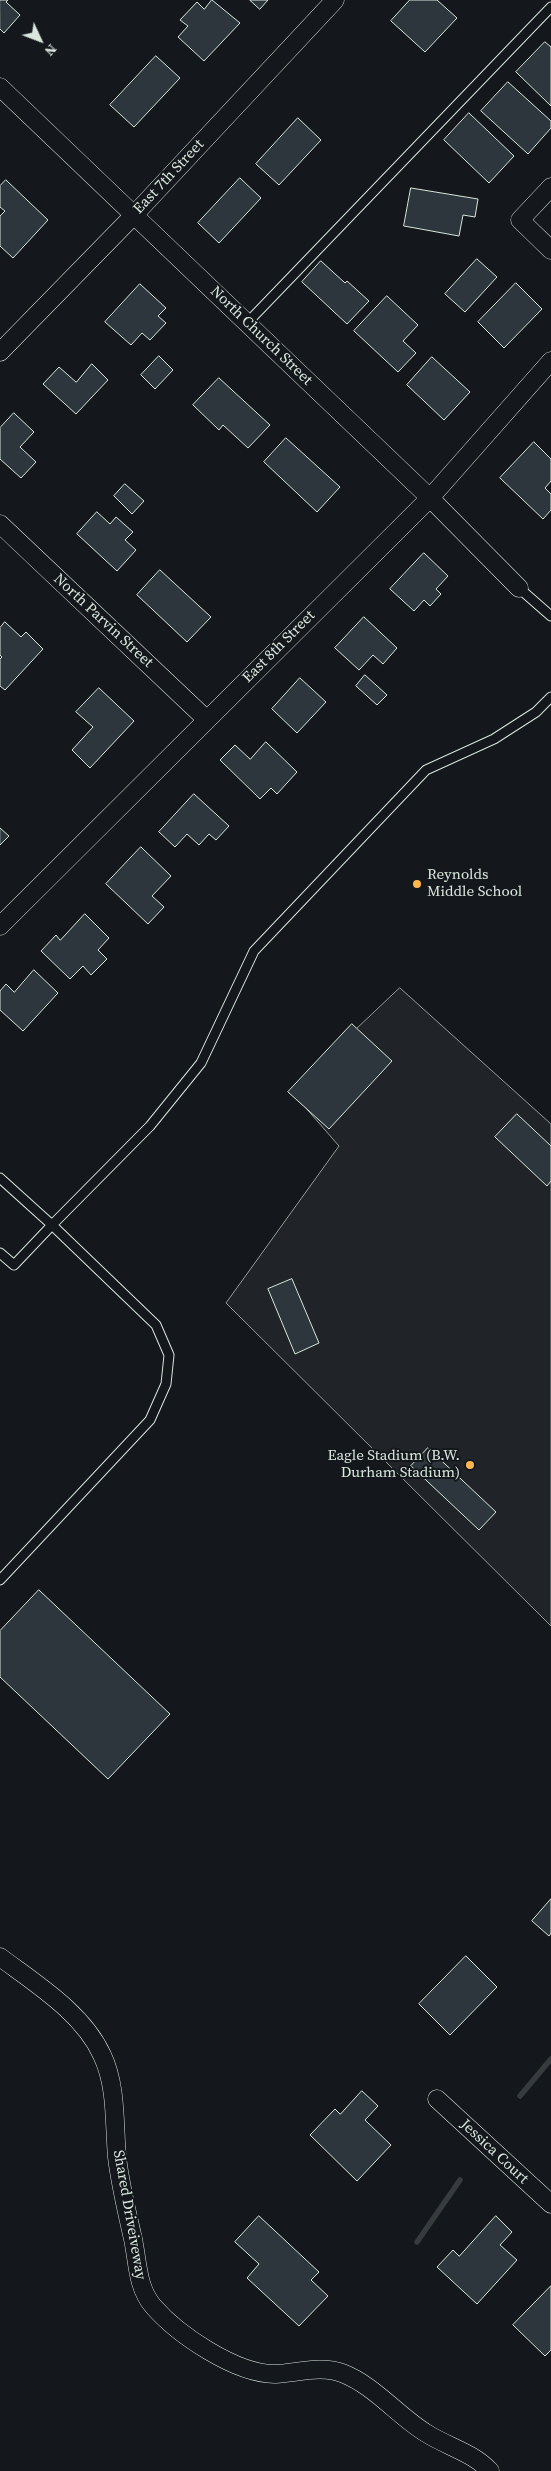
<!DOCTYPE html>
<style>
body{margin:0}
#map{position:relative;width:551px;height:2471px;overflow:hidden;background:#14181c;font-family:"Source Serif 4",serif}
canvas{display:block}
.north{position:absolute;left:15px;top:15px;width:50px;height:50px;-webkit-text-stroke:4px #14181c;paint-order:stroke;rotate:133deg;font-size:14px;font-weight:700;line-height:20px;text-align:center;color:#d8e6dc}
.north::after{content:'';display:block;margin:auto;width:18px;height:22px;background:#d8e6dc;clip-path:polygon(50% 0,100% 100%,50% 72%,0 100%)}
</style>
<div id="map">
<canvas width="551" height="2471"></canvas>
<div class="north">N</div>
</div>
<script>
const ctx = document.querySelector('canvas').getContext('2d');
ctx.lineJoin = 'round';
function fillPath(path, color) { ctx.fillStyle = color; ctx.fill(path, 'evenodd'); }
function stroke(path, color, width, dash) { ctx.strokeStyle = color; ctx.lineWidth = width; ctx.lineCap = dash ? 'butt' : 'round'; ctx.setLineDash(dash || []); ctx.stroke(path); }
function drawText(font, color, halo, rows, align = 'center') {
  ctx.font = font + ' "Source Serif 4",serif'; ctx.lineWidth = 4; ctx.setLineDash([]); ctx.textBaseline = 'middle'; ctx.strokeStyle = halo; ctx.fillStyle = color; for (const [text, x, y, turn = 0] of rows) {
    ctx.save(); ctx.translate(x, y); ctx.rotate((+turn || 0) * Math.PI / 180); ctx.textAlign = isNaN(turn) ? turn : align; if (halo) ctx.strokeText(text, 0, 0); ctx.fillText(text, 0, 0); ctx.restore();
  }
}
const green = new Path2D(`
 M400 988 551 1124V1626L226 1303 339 1146 291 1091Z`);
fillPath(green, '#202428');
stroke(green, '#939e99', 1);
stroke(new Path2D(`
 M520 2096 551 2059
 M417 2242 460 2180`), '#363b3e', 5.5);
const building = new Path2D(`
 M0 0H8L6 2 20 15 4 33 0 29Z
 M212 0 240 23 204 61 178 37 188 26 180 20 197 2 204 9Z
 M250 0H268L260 9Z
 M410 0H437L457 18 425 52 391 21Z
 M545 42 551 47V106L516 72Z
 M156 56 180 78 134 127 110 105Z
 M508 82 551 121V128L528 154 481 111Z
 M469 113 514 156 489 183 444 140Z
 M298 118 321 140 279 185 256 164Z
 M240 178 261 198 219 243 198 223Z
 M6 180 48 220 13 258 0 246V216L5 211 0 207V186Z
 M411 188 478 199 475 217 463 215 459 236 404 226Z
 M477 259 497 277 465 312 445 294Z
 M321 261 345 283 347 281 369 301 347 324 302 282Z
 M516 283 542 309 504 348 478 322Z
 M140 284 166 308 158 316 166 323 150 340 142 333 131 345 105 322Z
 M387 296 418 325 403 341 416 353 398 372 354 331Z
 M159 356 173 370 155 389 141 375Z
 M432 357 470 392 444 420 407 385Z
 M92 364 108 380 76 414 43 384 59 367 76 382Z
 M219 378 270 425 248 448 223 425 219 430 193 405Z
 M14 413 34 432 20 447 36 462 21 478 0 459V428Z
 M286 438 340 487 317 512 264 462Z
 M534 442 551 459V481L545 488 551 494V510L543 519 500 478Z
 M125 484 144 501 132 514 114 496Z
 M97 512 110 524 116 517 133 532 125 540 136 550 117 571 77 534Z
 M424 553 448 576 436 589 441 594 430 606 424 600 414 611 390 589Z
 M160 570 211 617 187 642 137 595Z
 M364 617 397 648 383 664 373 655 359 670 335 648Z
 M5 622 21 637 26 632 43 649 5 690 0 686V659L2 657 0 655V628Z
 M365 675 387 695 377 705 356 686Z
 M300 678 326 702 297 733 272 709Z
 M99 688 134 721 90 768 72 750 93 727 76 712Z
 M266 742 297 772 277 794 271 788 260 799 220 760 235 745 250 759Z
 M194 794 229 826 216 840 209 834 199 845 187 834 175 847 159 832Z
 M0 828 9 836 0 845Z
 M141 847 171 876 152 896 164 907 148 924 106 884Z
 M85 914 109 938 98 950 107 959 91 975 83 966 70 979 41 951 56 935 60 940Z
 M34 970 58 993 23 1031 0 1010V991L6 984 14 992Z
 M352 1024 392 1061 329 1129 288 1092Z
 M517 1114 551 1146V1181L547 1186 495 1137Z
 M292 1279 319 1343 295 1354 268 1289Z
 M428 1448 496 1512 479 1530 411 1466Z
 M39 1590 170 1714 108 1779 0 1677V1631Z
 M551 1899V1933L549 1936 532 1921Z
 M466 1956 497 1987 450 2035 419 2004Z
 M362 2091 378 2106 365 2120 391 2145 357 2181 310 2135 335 2109 340 2114Z
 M259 2216 319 2272 311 2280 328 2296 299 2326 247 2278 259 2264 235 2242Z
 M496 2216 512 2232 500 2245 517 2260 477 2304 437 2267 453 2250 459 2256Z
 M551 2286V2350L545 2356 513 2325Z`);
fillPath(building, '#2c363c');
stroke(building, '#d8e6dc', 1);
const lane = new Path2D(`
 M248 322 551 7
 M519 588 551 616
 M0 1178 52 1225 150 1126 201 1063 254 951 426 770 494 739 536 712 551 697
 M0 1253 14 1265 52 1225 156 1325 169 1355 166 1384 150 1420 0 1580`);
const street = new Path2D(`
 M0 87 430 498 519 588
 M551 187 520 220 551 250
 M0 352 134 215 335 0
 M0 524 206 719
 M0 926 430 498 551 361
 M0 1957C36 1984 83 2013 102 2055 117 2086 114 2124 117 2157 120 2184 127 2212 133 2239 138 2263 137 2287 153 2306 178 2335 236 2374 275 2374 297 2373 321 2365 342 2373 374 2385 398 2416 426 2433 448 2447 472 2452 490 2471
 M437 2099 551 2204`);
stroke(lane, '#d8e6dc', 11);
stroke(street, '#d8e6dc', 19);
stroke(lane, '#14181c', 9);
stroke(street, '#14181c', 18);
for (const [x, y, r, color] of [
 [417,884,5,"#ffb74d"],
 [470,1465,5,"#ffb74d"]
]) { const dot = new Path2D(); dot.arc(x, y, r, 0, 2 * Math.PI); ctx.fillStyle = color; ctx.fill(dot); stroke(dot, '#14181c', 2); }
drawText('15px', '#d8e6dc', '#14181c', [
 ["East 7th Street",169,177,-47],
 ["North Church Street",261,336,44],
 ["North Parvin Street",103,621,43],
 ["East 8th Street",279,647,-45],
 ["Jessica Court",494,2152,43],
 ["Shared Driveiveway",129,2215,80]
]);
drawText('15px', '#d8e6dc', '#14181c', [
 ["Reynolds",427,875],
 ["Middle School",427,892],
 ["Eagle Stadium (B.W.",460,1456,"right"],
 ["Durham Stadium)",460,1473,"right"]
], 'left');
</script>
